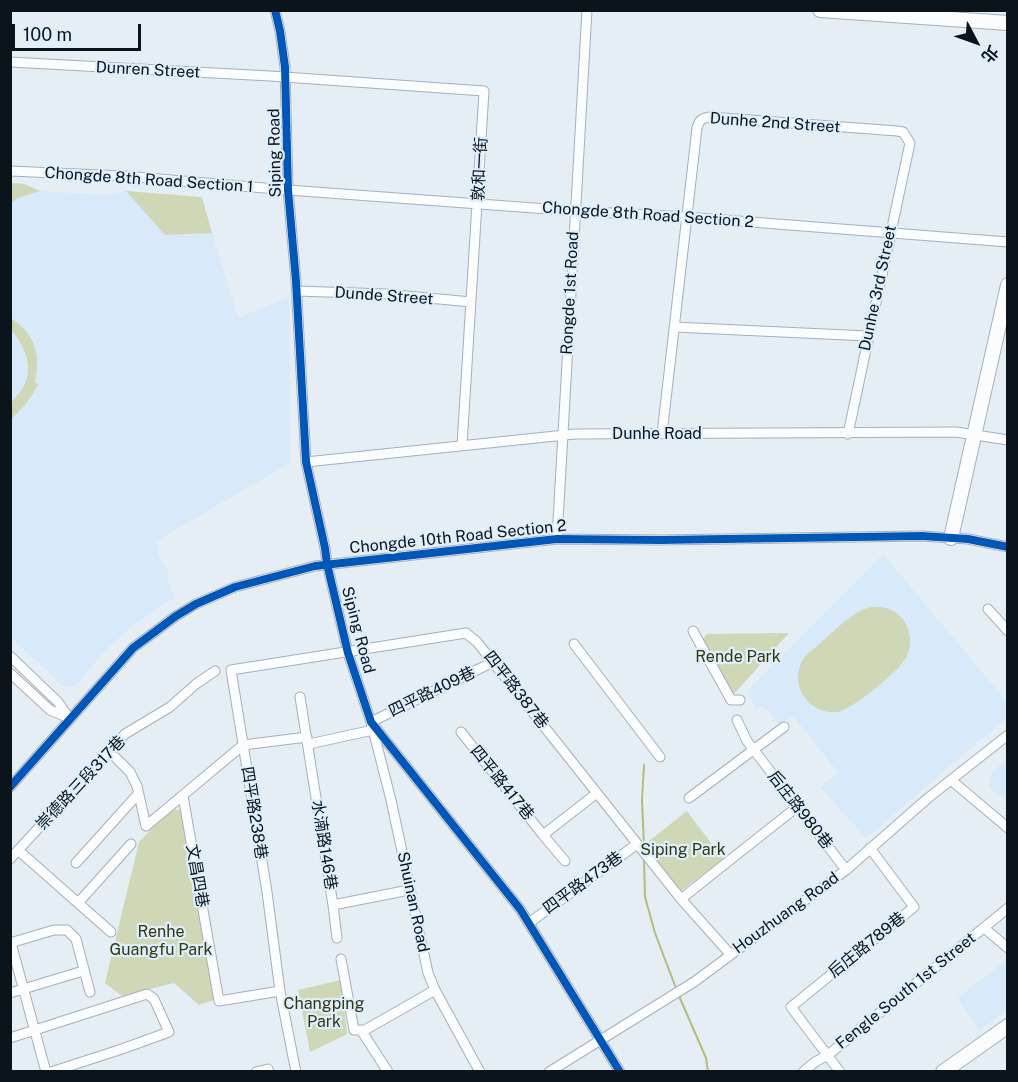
<!DOCTYPE html>
<meta charset="utf-8">
<style>
body{margin:0}
#map{position:relative;width:1018px;height:1082px;overflow:hidden;background:#e5edf5;font-family:"Public Sans","Noto Sans TC",sans-serif}
canvas{display:block}
.frame{position:absolute;inset:0;border:12px solid #0b131b;pointer-events:none}
.north{position:absolute;left:946px;top:12px;width:60px;height:60px;-webkit-text-stroke:4px #dfeefb;paint-order:stroke;rotate:131deg;font-size:16px;font-weight:700;line-height:24px;text-align:center;color:#0b131b}
.north::after{content:'';display:block;margin:auto;width:21px;height:27px;background:#0b131b;clip-path:polygon(50% 0,100% 100%,50% 72%,0 100%)}
.scale{position:absolute;left:12px;top:24px;width:129px;height:27px;box-sizing:border-box;border:3px solid #0b131b;border-top:0;padding-left:8px;font-size:18px;line-height:21px;white-space:nowrap;color:#0b131b;-webkit-text-stroke:4px #dfeefb;paint-order:stroke}
</style>
<div id="map">
<canvas width="1018" height="1082"></canvas>
<div class="frame"></div>
<div class="north">北</div>
<div class="scale">100 m</div>
</div>
<script>
const ctx = document.querySelector('canvas').getContext('2d');
ctx.lineJoin = 'round';
function fillPath(path, color) { ctx.fillStyle = color; ctx.fill(path, 'evenodd'); }
function stroke(path, color, width, dash) { ctx.strokeStyle = color; ctx.lineWidth = width; ctx.lineCap = dash ? 'butt' : 'round'; ctx.setLineDash(dash || []); ctx.stroke(path); }
function drawText(font, color, halo, rows, align = 'center') {
  ctx.font = font + ' "Public Sans","Noto Sans TC",sans-serif'; ctx.lineWidth = 4.5; ctx.setLineDash([]); ctx.textBaseline = 'middle'; ctx.strokeStyle = halo; ctx.fillStyle = color; for (const [text, x, y, turn = 0] of rows) {
    ctx.save(); ctx.translate(x, y); ctx.rotate((+turn || 0) * Math.PI / 180); ctx.textAlign = isNaN(turn) ? turn : align; if (halo) ctx.strokeText(text, 0, 0); ctx.fillText(text, 0, 0); ctx.restore();
  }
}
fillPath(new Path2D(`
 M40 191 107 195 126 191 165 235 212 233 238 318 289 297 290 463 156 541 158 553 169 573 167 577 174 597 132 626 105 651 75 687 63 686 11 637 10 203 18 198Z
 M883 554 1007 702V717L866 838 820 787 838 772 793 716 779 725 769 710 760 707 756 708 747 692Z
 M1007 758V802L989 788 991 774Z
 M1007 959V1010L979 1031 958 998Z`), '#d8eafa');
fillPath(new Path2D(`
 M10 183 24 184 40 191 18 198 11 203Z
 M126 191 202 197 212 233 165 235Z
 M11 318C35 334 41 354 35 382L38 384C31 399 23 408 11 419 10 394 14 404 24 386 34 367 24 344 11 330Z
 M872 607C885 606 896 610 904 621 911 631 912 644 907 656 901 670 852 710 837 712 810 715 790 687 801 663 804 656 811 651 817 646 833 633 851 611 872 607Z
 M789 633 732 696 702 640 707 634Z
 M171 809 182 810 214 1000 199 1005 174 983 122 996 105 983 139 842Z
 M687 811 723 859 681 891 644 845Z
 M341 980 347 1034 310 1052 298 990Z`), '#cfd7b6');
stroke(new Path2D(`
 M644 846 642 800 644 765
 M644 858 645 897 655 933 677 991
 M679 996 706 1058 708 1072`), '#b3bc7d', 2);
const street = new Path2D(`
 M275 10 280 31 285 67 288 190 296 281 306 462 325 548 327 564 348 653 371 722 520 909 620 1072
 M10 62 270 76 484 91 462 445
 M10 171 124 176 288 190 575 211 687 217 1008 242
 M297 291 386 294 471 302
 M674 327 868 336
 M662 434 697 128C699 120 702 118 710 117L897 131 903 132 910 143 848 434
 M306 462 575 434 956 432 1008 440
 M557 539 587 10
 M988 609 1008 631
 M693 631 731 700H740
 M574 644 660 757
 M10 656 58 702 69 718
 M10 673 50 710 69 718
 M300 697 333 905 409 890
 M737 720 747 741 846 870
 M461 732 543 835 597 793
 M309 744 373 730
 M115 757 130 772 137 786 146 826 243 745 307 737
 M951 780 1008 828
 M10 787 133 648 176 616 196 604 235 587 315 566 557 539 660 540 922 536 968 539 1008 547
 M183 796 219 1001 280 991
 M689 798 784 727
 M543 835 565 861
 M18 850 111 932
 M10 859 125 734 170 707 196 684 215 671
 M76 863 138 794
 M706 879 797 807
 M681 899 705 880
 M78 903 131 844
 M333 905 337 938
 M529 923 637 844
 M984 928 1008 948
 M10 943 54 930H67L76 939 90 992
 M11 943 46 1072
 M341 959 354 1030H365L435 990
 M10 993 83 971
 M361 1030 388 1072
 M10 1038 147 994 154 999 169 1032 119 1050 51 1072
 M256 1072 268 1069 269 1072
 M296 1072 280 991 267 892 231 670 466 633 477 642 681 899 730 954
 M480 1072 435 990 428 973 391 800 371 722 493 662
 M549 1072 694 982 846 870 928 798 1008 735
 M803 1072 815 1062 828 1055 1008 908
 M840 1072 791 1007 914 907 870 848`);
const secondary = new Path2D(`
 M820 10 1008 23
 M951 538 1008 285
 M943 1072 1008 1026`);
stroke(street, '#a7afb7', 11);
stroke(secondary, '#a7afb7', 16);
stroke(street, '#fbfcfe', 9);
stroke(secondary, '#fbfcfe', 14);
stroke(new Path2D(`
 M275 10 280 31 285 67 288 190 296 281 306 462 325 548 327 564 348 653 371 722 520 909 620 1072
 M10 787 133 648 176 616 196 604 235 587 315 566 557 539 660 540 922 536 968 539 1008 547`), '#0057b8', 8);
drawText('16px', '#0b131b', '#dfeefb', [
 ["Dunren Street",148,70,3],
 ["Dunhe 2nd Street",775,123,4],
 ["Siping Road",275,153,-91],
 ["敦和一街",480,169,-87],
 ["Chongde 8th Road Section 1",149,180,4],
 ["Chongde 8th Road Section 2",648,215,4],
 ["Dunhe 3rd Street",878,288,-78],
 ["Rongde 1st Road",570,293,-87],
 ["Dunde Street",384,296,4],
 ["Dunhe Road",657,434],
 ["Chongde 10th Road Section 2",458,537,-6],
 ["Siping Road",358,630,75],
 ["四平路387巷",516,690,52],
 ["四平路409巷",432,692,-26],
 ["崇德路三段317巷",81,783,-47],
 ["四平路417巷",502,783,51],
 ["后庄路980巷",800,810,52],
 ["四平路238巷",254,813,81],
 ["水湳路146巷",324,845,81],
 ["文昌四巷",197,876,80],
 ["四平路473巷",583,883,-36],
 ["Shuinan Road",413,902,78],
 ["Houzhuang Road",786,913,-36],
 ["后庄路789巷",867,945,-39],
 ["Fengle South 1st Street",906,991,-39]
]);
drawText('16px', '#333710', '#dfeefb', [
 ["Rende Park",738,657],
 ["Siping Park",683,850],
 ["Renhe",161,932],
 ["Guangfu Park",161,950],
 ["Changping",324,1004],
 ["Park",324,1022]
]);
</script>
